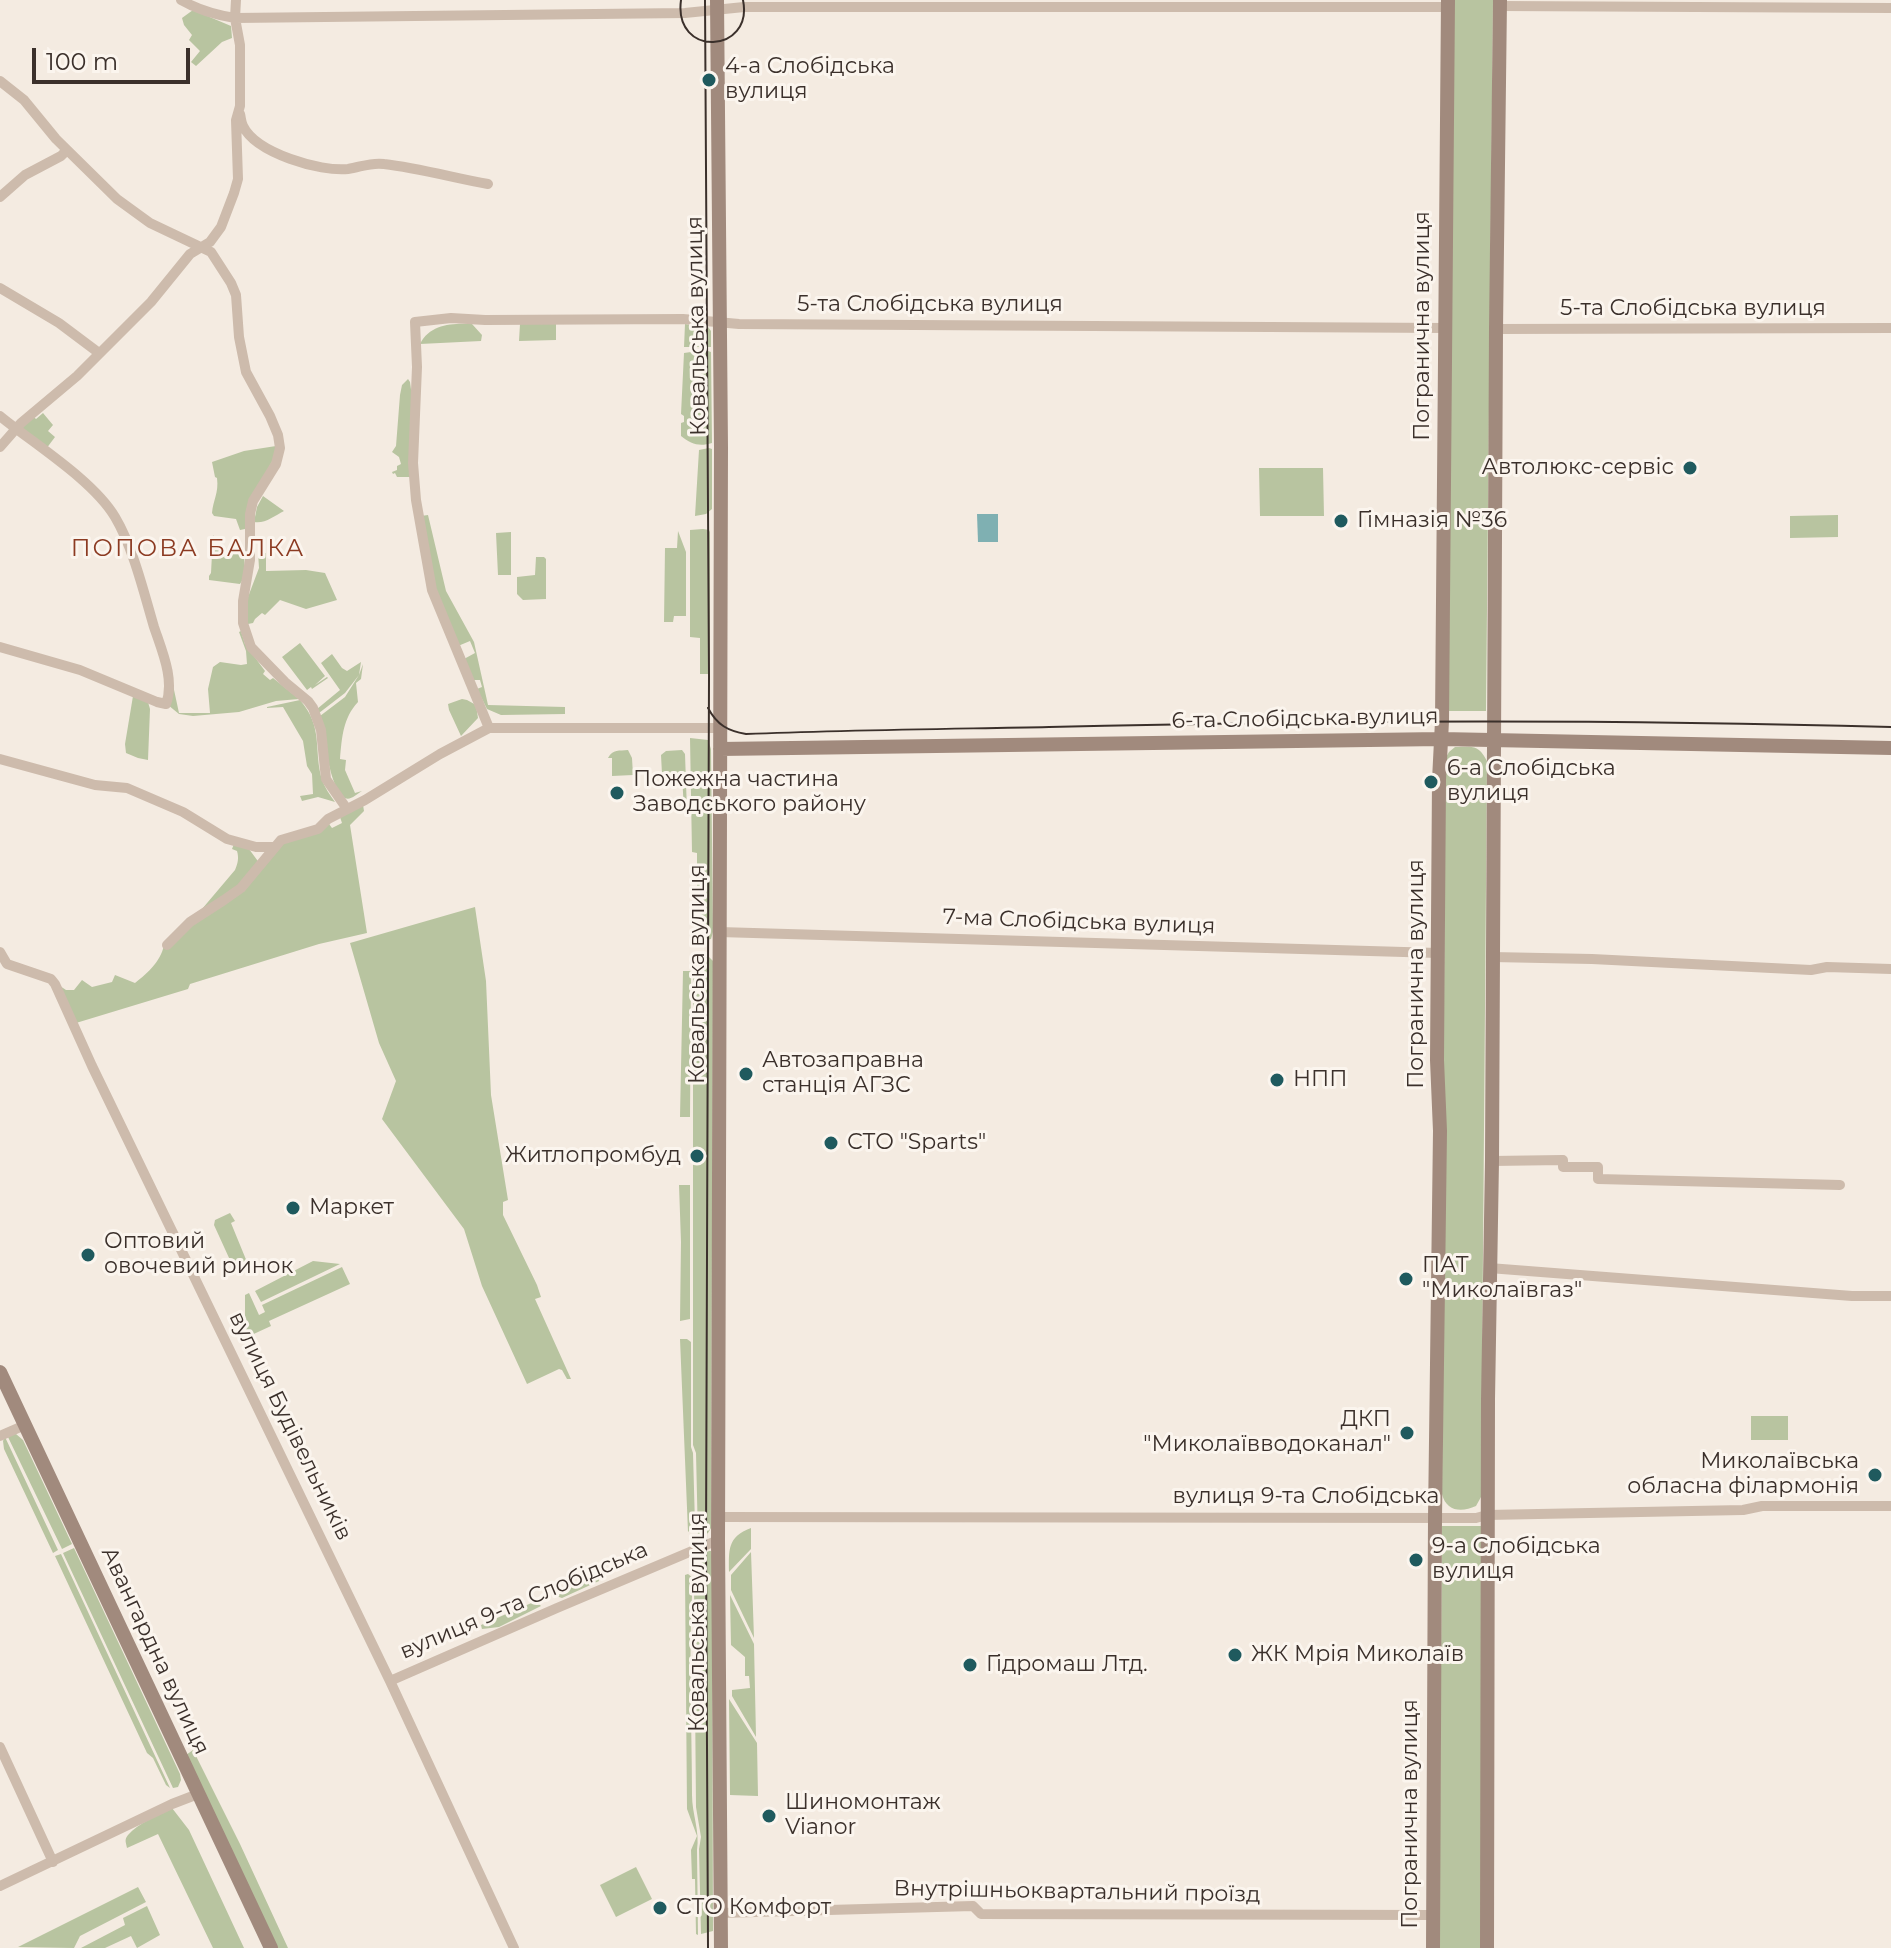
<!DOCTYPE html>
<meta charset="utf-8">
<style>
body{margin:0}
#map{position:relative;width:1891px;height:1948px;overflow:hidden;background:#f4ebe1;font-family:Montserrat,sans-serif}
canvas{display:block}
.scale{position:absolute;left:32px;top:48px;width:158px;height:36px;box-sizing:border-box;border:4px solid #3b302b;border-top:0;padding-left:10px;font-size:24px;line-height:28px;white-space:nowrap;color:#3b302b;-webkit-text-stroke:6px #fbf5ee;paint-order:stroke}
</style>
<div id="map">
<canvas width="1891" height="1948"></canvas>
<div class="scale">100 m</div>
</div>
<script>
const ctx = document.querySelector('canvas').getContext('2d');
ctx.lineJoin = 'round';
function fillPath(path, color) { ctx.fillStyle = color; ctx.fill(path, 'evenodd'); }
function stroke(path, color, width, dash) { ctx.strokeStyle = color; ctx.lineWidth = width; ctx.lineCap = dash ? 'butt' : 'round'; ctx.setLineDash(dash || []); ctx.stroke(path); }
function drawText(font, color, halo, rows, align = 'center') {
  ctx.font = font + ' Montserrat,sans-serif'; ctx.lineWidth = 6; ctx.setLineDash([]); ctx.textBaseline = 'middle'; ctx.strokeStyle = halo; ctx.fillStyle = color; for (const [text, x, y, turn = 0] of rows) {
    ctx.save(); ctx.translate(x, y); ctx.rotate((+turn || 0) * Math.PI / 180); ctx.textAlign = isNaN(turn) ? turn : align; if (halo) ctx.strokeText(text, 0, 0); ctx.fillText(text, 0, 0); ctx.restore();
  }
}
fillPath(new Path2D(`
 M1454 0H1493L1486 711H1448Z
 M193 10 231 26 232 38 222 42 196 66 191 62 200 51 189 40 192 35 184 25 182 18Z
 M472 324 482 335 481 341 420 344C430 324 452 323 472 324Z
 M520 324H556V340L519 341Z
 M685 324 708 327 711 331V347H684Z
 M705 350 711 352 712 443C699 447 691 444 681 436V423L684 422V416L681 414 684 353Z
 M408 379 410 382 413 404 410 477H397L395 473 393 474 392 472 397 470V466L401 464 399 457 392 452 396 446 400 395 402 385Z
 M43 413 53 425 48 431 55 437 46 449 23 429 22 425 33 416 36 419Z
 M276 446 275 456 249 504 245 529 240 530 236 519 214 516 212 513C213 500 219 493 217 478L215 477 212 462 244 451Z
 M709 448 712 449V509L706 514 695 516 699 450Z
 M1259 468H1323L1324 516H1260Z
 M263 496 284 511C274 516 265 524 254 522L257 507Z
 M428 515 446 591 474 642 488 705 565 707V714L501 715 487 709 477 689 482 687 480 680H473L464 659 475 653 470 641 458 646 434 591 421 516Z
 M1838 515V537L1790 538V516Z
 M703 529 709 530 710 532V674H700V638L690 637V530Z
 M678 531 686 552V616H674L673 622H664L665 548H677Z
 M511 532V575H498L496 533Z
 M213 535 221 550 226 552 244 550C244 561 247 575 240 584L209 580V576L211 573Z
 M258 552 266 553V571L306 570 325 573 337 600 306 609 280 600 265 615 262 613 255 619 253 623 248 624V597L259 568Z
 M536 557H544L546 559V599L523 600 517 594V577L535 575Z
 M241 631 245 644 265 671 263 674 270 680 273 678 299 699 276 701 239 712 193 716 179 714 168 705V662L179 713H210L208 689 213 667 220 662 241 665 247 664 246 651 239 632Z
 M300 643 325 676 315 685 327 677 328 678 312 689 311 687 307 690 282 657Z
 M332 654 342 668 347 671 361 662 359 675 363 664 361 679 356 683 358 702C343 718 342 737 340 759L346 760 345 770 355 793 362 791C357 794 350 801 345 798 329 790 324 733 320 716L345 697 359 675 345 693 319 713 317 709 340 690 321 663Z
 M133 696 148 702 150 709 148 760 138 758 126 753 125 744Z
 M462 699 467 700 476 705 478 718 461 736 449 710 448 704Z
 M300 700C324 728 313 749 322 780 325 788 330 795 335 802L318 797 302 801 300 796 313 794 312 774 307 766 303 741 283 707 267 708V707Z
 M690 738 708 740 711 749 713 932 711 939 697 942V853L692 852Z
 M1455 747C1473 747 1478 744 1487 761L1481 1497 1476 1506C1461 1513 1446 1511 1442 1494L1445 759 1449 752Z
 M628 750 632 758 633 775 612 776V758H608C613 749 619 751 628 750Z
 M682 750 685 754 687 811 684 812 682 773 662 774 661 755 666 751Z
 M363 805 364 811 350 825 367 933 319 944 190 984 188 989 76 1023 60 986 66 990H74L82 980 92 987 112 982 115 975 135 983C148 973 163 959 164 943L209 913 282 842 329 824 332 828 342 823 340 817Z
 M234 844 249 849 260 864 237 889 202 909 235 870C238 863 239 858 237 851L232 849Z
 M475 907 486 981 491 1095 508 1200 503 1202V1215L537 1285 541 1297 535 1299 571 1379H567L562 1370 559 1369 527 1384 482 1286 464 1229 382 1119 396 1081 379 1043 350 943Z
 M709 957 713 961 711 1528 708 1533 698 1539 696 1453 693 1445V958Z
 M683 971H691L690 1117H680Z
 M679 1185H690V1319L680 1321 681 1242Z
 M230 1213 235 1221 231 1223 247 1262 252 1261 253 1265 251 1269 240 1274 235 1271 214 1225 215 1220Z
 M313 1261 340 1264 261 1302 255 1291Z
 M342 1267 350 1284 269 1321 271 1326 245 1338V1295L249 1293 259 1315 265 1312 262 1305Z
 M680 1339H687L691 1342V1447L693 1453 695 1525 688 1532Z
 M1751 1416H1788V1440H1751Z
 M16 1434 23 1440 72 1544 62 1549 7 1435Z
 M5 1437 58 1550 53 1553 4 1449 3 1441Z
 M1442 1526H1481V1948H1439Z
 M751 1528V1549L729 1572C729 1550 727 1537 751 1528Z
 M74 1548 180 1774 181 1780 178 1787 173 1788 63 1553Z
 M709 1551H711L712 1556 713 1931 701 1934 699 1849 701 1837 696 1807 694 1584 697 1557Z
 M751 1552 754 1638 731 1590V1575Z
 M61 1554 170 1788 166 1785 153 1758 147 1753 55 1556Z
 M598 1573 599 1581 562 1598 559 1597 554 1591Z
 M688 1574 693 1578C688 1650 692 1723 692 1795 692 1814 700 1831 697 1850L698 1935 696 1934 695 1879H692L691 1850 697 1836 687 1809 685 1575Z
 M730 1595 754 1644 756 1737 732 1696V1690L750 1688 749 1676H745V1657L731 1645Z
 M536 1601 541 1606 499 1627 482 1629 481 1625Z
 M729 1699 757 1743 758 1796 730 1795Z
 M193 1750 240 1844 288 1948H277L186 1755Z
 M172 1808 189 1830 244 1948H213L158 1834 127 1848C126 1842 124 1840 128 1835 138 1823 159 1815 172 1808Z
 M636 1867 652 1899 616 1917 600 1885Z
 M138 1887 146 1902 80 1936 74 1948 18 1947Z
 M147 1906 160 1935 137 1948 131 1936 105 1948H81L125 1925 123 1918Z`), '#b8c4a0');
fillPath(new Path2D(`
 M977 514H998V542H978Z`), '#7fb0b2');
stroke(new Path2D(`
 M181 0C198 10 216 15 235 18L685 13 744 7H1447
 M1500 6 1891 8
 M0 81 24 100 56 139 117 199 150 223 211 252 231 283 236 295 239 337 246 372 270 416 278 435 280 448 276 464 253 501 250 514V560L243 601V623L251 647 285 682 308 701 313 708 321 730 326 779 347 809
 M240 114C241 118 241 122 243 126 256 153 320 172 348 169 361 167 371 162 384 164 419 168 454 178 488 184
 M0 197 25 175 61 156 67 150
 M0 288 59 323 99 353
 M1496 329 1891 328
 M0 416C34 444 93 480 115 517 133 547 144 593 154 627 162 651 175 680 166 704L157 702 80 670 0 647
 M0 447 21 423 77 376 151 302 190 254 210 242 221 227 234 193 238 179 236 120 240 106V45L235 18 236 0
 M489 728 432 590 416 500 413 463 417 367 415 322 451 318 485 320 683 319 739 324 1446 328
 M0 759 95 785 127 788 183 812 227 839 256 847H275
 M719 932 1438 953
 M167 945 190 922 224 900 241 888 281 840 318 829 328 819 365 800 440 754 489 728H720
 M0 952 7 964 51 979 55 984 92 1066 390 1681 514 1948
 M1492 957 1592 959 1811 970 1827 967 1891 969
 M1492 1161 1563 1160V1167H1598V1179L1840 1185
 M1489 1268 1852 1296H1891
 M0 1436 25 1425
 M719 1517 1462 1518H1476L1487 1515 1743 1510 1762 1506H1891
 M390 1681 557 1608 718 1540
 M0 1747 53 1862
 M0 1886 172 1804 198 1794
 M720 1913 973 1906 981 1914 1433 1915`), '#cdbbac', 10);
stroke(new Path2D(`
 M717 0 721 447 718 1540 721 1948
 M720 749 1441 739 1891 748
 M0 1372 271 1948
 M1433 1948 1435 1518 1440 1131 1437 1060 1439 780 1442 721 1448 0
 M1487 1948 1488 1399 1492 1161 1496 329 1500 0`), '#a18a7d', 14);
stroke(new Path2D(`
 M681 0C673 58 754 54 743 0
 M705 0 709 677 706 1546 708 1948
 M708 708C717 725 728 731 746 734 847 730 948 729 1049 727 1330 720 1610 719 1891 727`), '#3b302b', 2);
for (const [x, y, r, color] of [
 [709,80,8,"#1f5a5e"],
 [1690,468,8,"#1f5a5e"],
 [1341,521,8,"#1f5a5e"],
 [1431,782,8,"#1f5a5e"],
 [617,793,8,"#1f5a5e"],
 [746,1074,8,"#1f5a5e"],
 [1277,1080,8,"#1f5a5e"],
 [831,1143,8,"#1f5a5e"],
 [697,1156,8,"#1f5a5e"],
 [293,1208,8,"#1f5a5e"],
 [88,1255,8,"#1f5a5e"],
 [1406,1279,8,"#1f5a5e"],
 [1407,1433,8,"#1f5a5e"],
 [1875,1475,8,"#1f5a5e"],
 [1416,1560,8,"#1f5a5e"],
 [1235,1655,8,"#1f5a5e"],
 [970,1665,8,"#1f5a5e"],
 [769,1816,8,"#1f5a5e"],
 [660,1908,8,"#1f5a5e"]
]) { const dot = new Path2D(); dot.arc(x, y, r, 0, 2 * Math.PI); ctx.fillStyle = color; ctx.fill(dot); stroke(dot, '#fbf5ee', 3); }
drawText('22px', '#3b302b', '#fbf5ee', [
 ["4-а Слобідська",725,67],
 ["вулиця",725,92],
 ["Автолюкс-сервіс",1674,468,"right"],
 ["Гімназія №36",1357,521],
 ["6-а Слобідська",1447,769],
 ["вулиця",1447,794],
 ["Пожежна частина",633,780],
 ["Заводського району",633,805],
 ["Автозаправна",762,1061],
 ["станція АГЗС",762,1086],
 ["НПП",1293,1080],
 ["СТО \"Sparts\"",847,1143],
 ["Житлопромбуд",681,1156,"right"],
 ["Маркет",309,1208],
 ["Оптовий",104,1242],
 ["овочевий ринок",104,1267],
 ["ПАТ",1422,1266],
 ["\"Миколаївгаз\"",1422,1291],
 ["ДКП",1391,1420,"right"],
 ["\"Миколаївводоканал\"",1391,1445,"right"],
 ["Миколаївська",1859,1462,"right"],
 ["обласна філармонія",1859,1487,"right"],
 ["9-а Слобідська",1432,1547],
 ["вулиця",1432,1572],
 ["ЖК Мрія Миколаїв",1251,1655],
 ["Гідромаш Лтд.",986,1665],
 ["Шиномонтаж",785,1803],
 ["Vianor",785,1828],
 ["СТО Комфорт",676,1908]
], 'left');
drawText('22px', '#3b302b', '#fbf5ee', [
 ["5-та Слобідська вулиця",930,305],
 ["5-та Слобідська вулиця",1693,309],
 ["Ковальська вулиця",697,326,-91],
 ["Погранична вулиця",1423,326,-90],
 ["6-та Слобідська вулиця",1305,719,-1],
 ["7-ма Слобідська вулиця",1079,922,2],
 ["Ковальська вулиця",698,974,-90],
 ["Погранична вулиця",1417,974,-90],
 ["вулиця Будівельників",290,1426,64],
 ["вулиця 9-та Слобідська",1306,1497],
 ["вулиця 9-та Слобідська",524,1601,-23],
 ["Ковальська вулиця",698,1622,-90],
 ["Авангардна вулиця",155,1651,65],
 ["Погранична вулиця",1411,1814,-90],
 ["Внутрішньоквартальний проїзд",1077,1892,1]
]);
ctx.letterSpacing = '2px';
drawText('24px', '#8c3b22', '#fbf5ee', [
 ["ПОПОВА БАЛКА",188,549]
]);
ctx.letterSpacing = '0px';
</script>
